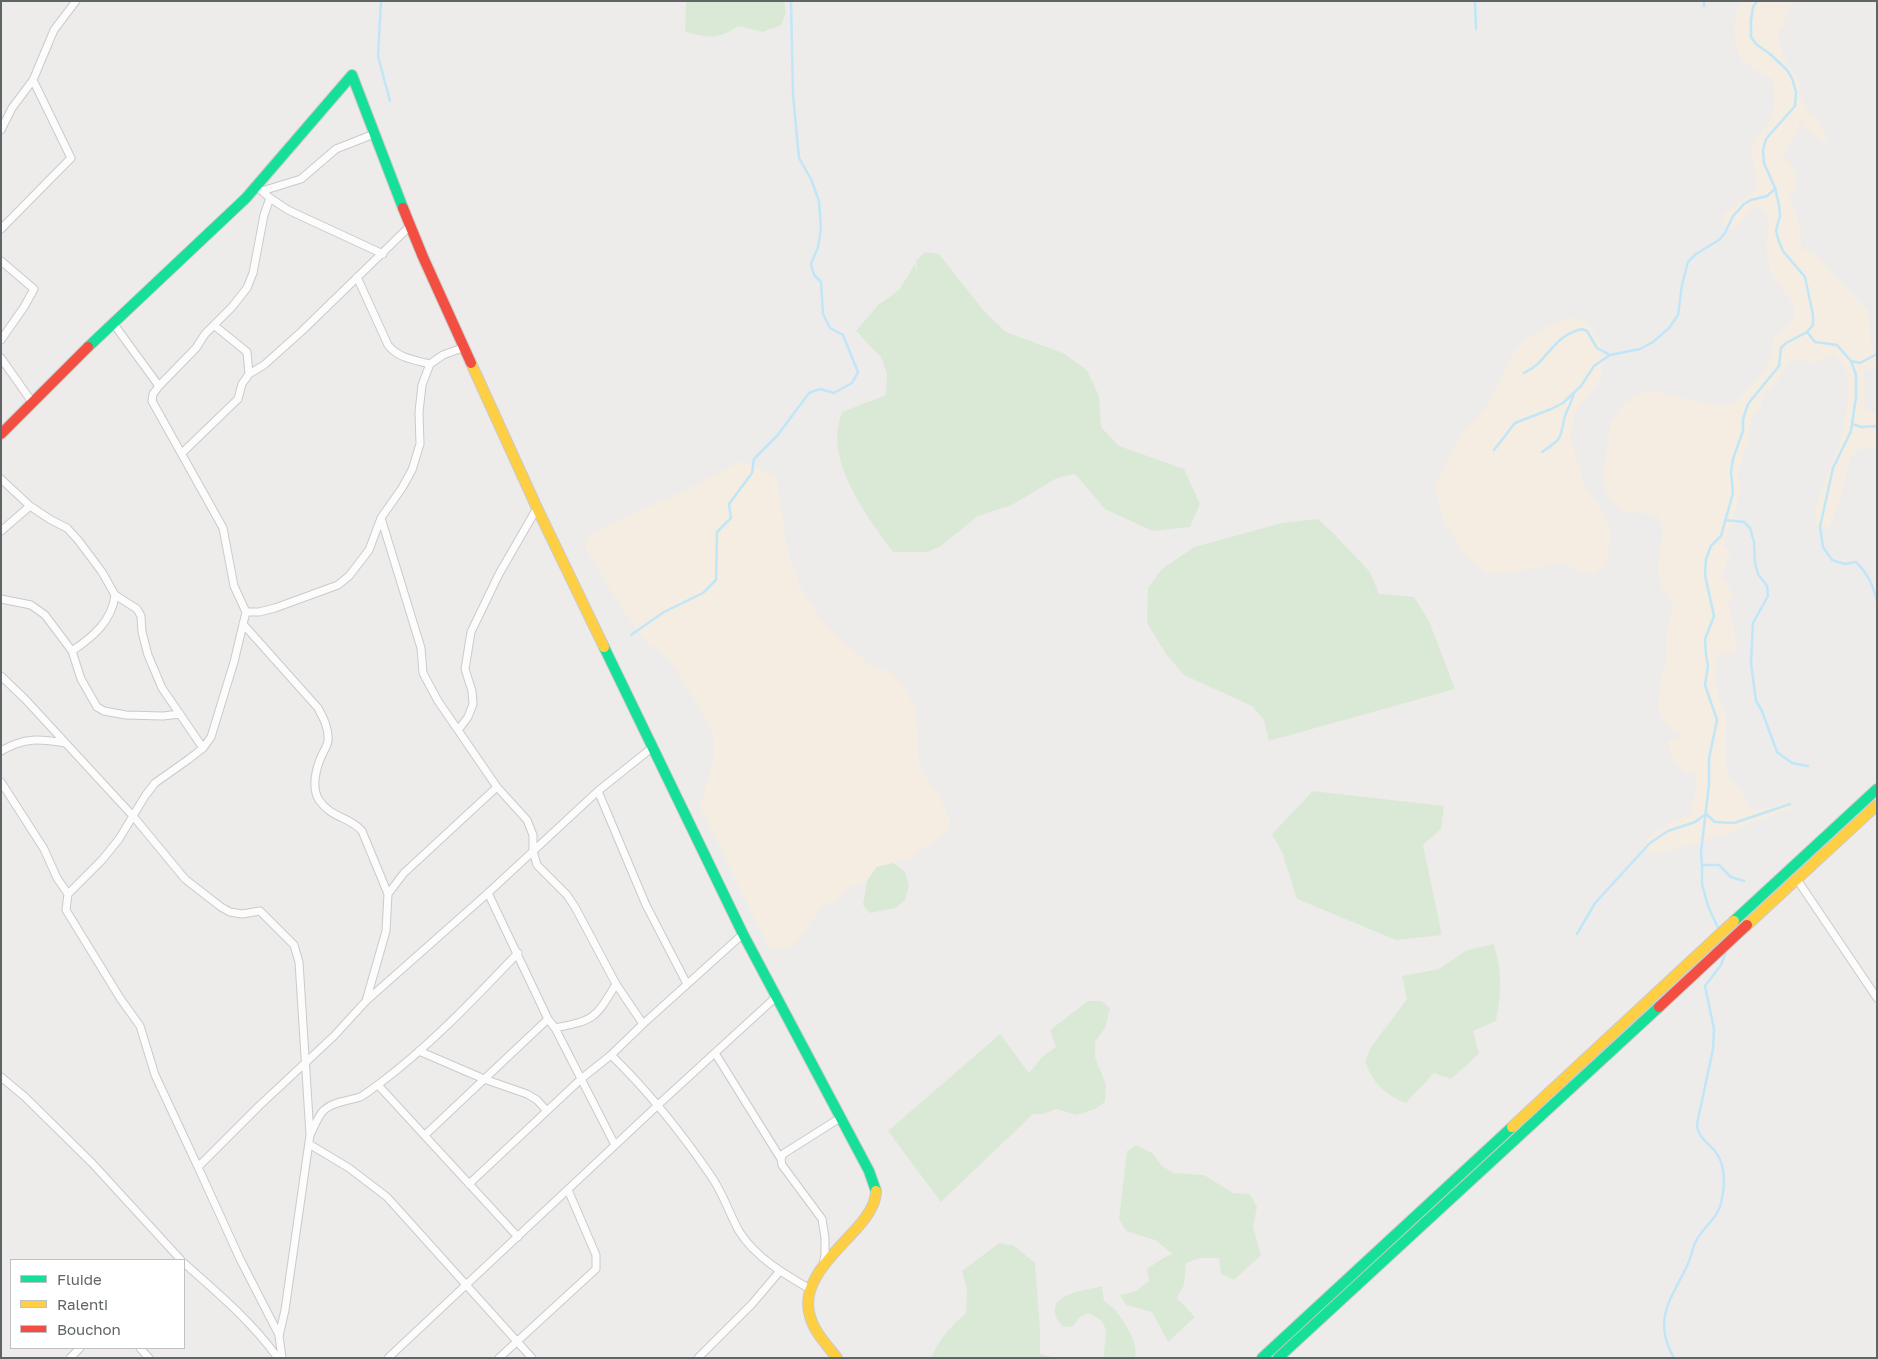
<!DOCTYPE html>
<style>
body{margin:0}
#map{position:relative;width:1878px;height:1359px;overflow:hidden;background:#eeecea;font-family:"Golos Text",sans-serif}
canvas{display:block}
.frame{position:absolute;inset:0;border:2px solid #5f6467;pointer-events:none}
.legend{position:absolute;left:10px;top:1259px;width:175px;height:90px;box-sizing:border-box;background:#fff;border:1px solid #bfc1c2;margin:0;padding:6px 9px;list-style:none;font-size:15px;color:#5f6467}
.legend li{display:flex;align-items:center;gap:10px;height:25px}
.legend b{width:25px;border:1px solid #bfc1c2}
</style>
<div id="map">
<canvas width="1878" height="1359"></canvas>
<div class="frame"></div>
<ul class="legend">
<li><b style="height:6px;background:#16e098"></b>Fluide</li>
<li><b style="height:6px;background:#ffcf43"></b>Ralenti</li>
<li><b style="height:6px;background:#f24e42"></b>Bouchon</li>
</ul>
</div>
<script>
const ctx = document.querySelector('canvas').getContext('2d');
ctx.lineJoin = 'round';
function fillPath(path, color) { ctx.fillStyle = color; ctx.fill(path, 'evenodd'); }
function stroke(path, color, width, dash) { ctx.strokeStyle = color; ctx.lineWidth = width; ctx.lineCap = dash ? 'butt' : 'round'; ctx.setLineDash(dash || []); ctx.stroke(path); }
fillPath(new Path2D(`
 M686 1H784L786 12 781 25 763 32 738 26C716 41 709 37 685 32Z
 M925 252 939 254 984 311 1006 332 1063 353 1087 370 1099 396 1101 427 1119 446 1184 469 1200 504 1190 527 1152 531 1105 509 1075 474 1057 478 1012 505 978 516 941 546 928 552H893C870 521 836 476 837 435 837 428 840 419 842 412L886 395 887 374 881 357 856 331 878 305 899 290 915 264 918 274 916 261Z
 M1318 519 1333 533 1370 572 1379 594 1414 597 1429 621 1455 689 1269 741 1264 720 1252 706 1184 675 1166 654 1147 623 1148 588 1162 569 1194 547 1282 523Z
 M1313 791 1444 806 1441 829 1423 845 1442 935 1396 940 1297 899 1282 852 1272 834Z
 M893 863 905 872 909 885 905 900 896 908 870 913 863 905 867 881 876 867Z
 M1494 944C1502 975 1502 990 1496 1021L1473 1031 1479 1054 1451 1079 1434 1073 1406 1103C1386 1096 1371 1081 1365 1061L1371 1047 1407 999 1402 976 1439 969 1467 950Z
 M1088 1001H1102L1110 1009 1105 1028 1095 1042V1057L1106 1085 1105 1102 1095 1109 1077 1115 1056 1109 1044 1114H1033L941 1202 888 1131 1000 1034 1029 1073 1042 1057 1056 1047 1050 1030Z
 M1136 1145 1152 1153 1162 1166 1174 1173 1204 1175 1233 1193 1250 1194 1257 1207 1253 1227 1261 1255 1234 1280 1221 1274 1219 1258H1200L1186 1263 1184 1285 1177 1298 1195 1317 1168 1342 1152 1312 1126 1305 1120 1295 1136 1291 1149 1281 1147 1269 1163 1258 1173 1254 1155 1240 1126 1231 1119 1219 1127 1151Z
 M999 1243 1013 1245 1035 1263 1040 1330V1354L1056 1358H931C939 1339 951 1326 966 1313L967 1290 962 1271Z
 M1102 1286 1104 1301C1108 1304 1113 1307 1116 1311 1125 1322 1139 1344 1135 1358H1104C1104 1336 1114 1324 1088 1313L1080 1317 1073 1326 1063 1327C1036 1295 1082 1291 1102 1286Z`), '#dae9d6');
fillPath(new Path2D(`
 M1742 1H1792L1795 5 1789 7 1784 18 1786 25 1781 28 1777 34 1786 63 1796 75 1801 90 1800 98 1810 113 1815 116 1819 122 1828 142 1825 143 1804 128V119H1799V129L1783 156C1797 171 1803 181 1789 198L1800 228 1801 248 1813 253 1824 264 1868 311 1871 342 1876 361 1875 366 1863 372 1865 392 1864 407 1877 415V446L1858 450 1850 458 1837 508 1829 528 1816 525C1813 496 1831 472 1839 445 1844 429 1852 389 1847 373 1845 367 1839 359 1833 355L1811 364 1800 358 1789 362 1777 381 1764 393 1760 409 1751 419 1748 431 1749 441 1737 473 1741 488 1732 521 1733 524 1729 526 1724 546 1731 551 1722 576 1734 595 1728 603 1737 646 1734 653H1717L1716 682 1719 697 1726 713V762L1728 776 1740 790 1751 809 1757 811 1789 801 1793 804V808L1750 823 1737 831 1655 855 1649 852 1646 840 1657 831 1691 813 1696 787 1694 772 1686 773 1673 760 1668 742 1681 736V733L1671 729 1660 713 1658 704 1662 675 1667 660 1666 638 1673 606 1662 587 1658 571 1663 526 1657 515 1620 510 1610 499 1604 486V468L1611 423 1622 406 1634 396 1651 391 1718 406 1736 402 1763 372 1771 358 1774 338C1820 307 1777 296 1769 265 1765 250 1768 233 1768 218 1761 195 1744 214 1738 227L1733 229 1727 228 1722 220 1726 212 1758 188C1757 175 1748 153 1754 142 1756 136 1763 132 1766 127 1776 113 1776 94 1772 78 1744 65 1733 57 1735 24 1736 16 1737 8 1742 1Z
 M1578 318 1590 325 1600 344 1603 367 1600 380 1575 412 1570 436 1584 486 1601 510 1611 532 1606 564 1594 574 1576 572 1566 562 1513 572 1488 574 1466 556 1444 521 1434 486 1462 433 1490 403 1513 352 1531 336 1562 319Z
 M742 461 776 477 787 549 799 585 824 624 868 664 890 672 902 684 916 710 918 758 922 773 938 793 950 820 947 832 909 858 876 867 867 881 850 887 833 902 823 905 794 945 779 950 768 946 700 806 713 763 714 738 705 717 674 666 661 652 646 642 624 611 585 547 590 534 684 491Z`), '#f5ede1');
stroke(new Path2D(`
 M381 1 378 56 390 101
 M1475 1 1476 29
 M1704 6V1
 M1807 332 1815 342 1837 345 1851 361 1856 375V397L1851 431 1833 468 1820 527 1823 547 1832 560 1845 564 1856 562C1868 574 1873 585 1877 601
 M1851 361 1860 363 1877 354
 M1524 373C1542 364 1543 356 1557 343 1564 335 1572 332 1582 329L1587 331 1597 348 1610 355
 M1852 424 1861 427 1875 426 1877 428
 M1494 450 1515 423 1551 409 1563 403 1581 386 1594 366 1610 355 1640 349 1653 342 1669 328 1678 315 1682 285 1688 262 1696 254 1719 240 1725 233 1733 216 1744 204 1751 200 1767 196 1775 189
 M1542 452C1564 437 1559 440 1565 416 1568 408 1572 401 1574 393
 M1725 520 1744 522 1750 528 1754 542 1755 563 1758 574 1767 586 1768 596 1753 623 1751 663 1756 701 1762 711 1777 752 1792 763 1808 766
 M631 635 664 612 703 593 716 580 717 532 731 518 729 504 752 473 754 459 777 436 809 393 820 389 834 393 852 383 858 372 843 335 830 328 823 314 821 282 814 275 811 264 818 247 821 229 819 201 811 179 799 158 793 95 791 1
 M1702 865H1719L1731 877 1744 881
 M1719 930 1708 906 1702 884V865L1701 852 1709 785V759L1717 720 1705 685 1708 666 1706 655 1705 639 1714 616 1705 575 1706 559 1711 546 1721 536 1733 493 1731 472 1733 459 1743 431V419L1748 404 1779 366 1781 348 1786 343 1807 332 1813 325V315L1805 277 1783 251 1779 242 1776 230 1780 216 1779 205 1775 188 1764 163 1763 150 1766 139 1795 106 1796 92 1792 78 1787 70 1770 54 1756 44 1751 37V20L1753 7 1757 1
 M1577 934 1595 903 1650 843 1668 831 1695 822 1706 814 1715 822 1734 823 1790 804
 M1674 1358C1652 1320 1671 1299 1687 1266 1691 1258 1692 1249 1696 1241 1703 1227 1718 1218 1721 1203 1725 1186 1726 1165 1715 1151 1707 1142 1697 1136 1697 1124L1713 1049 1714 1029 1705 986 1721 965 1726 951`), '#c0e6f7', 2.5);
const street = new Path2D(`
 M1 130 12 108 33 80 54 30 76 1
 M256 186 270 198 288 210 383 254
 M262 191 301 179 336 149 374 134
 M1 229 71 158 33 80
 M1 261 34 289 24 307 1 340
 M357 277 388 345C398 358 414 360 430 364
 M113 323 159 386
 M215 326 247 352 249 374
 M1 358 32 402
 M182 453 238 399 242 384 249 374 264 365 302 331 410 226
 M1 479 30 506 1 531
 M30 506 51 520 67 528 78 540 102 572 115 595 137 609 141 616 142 632 148 655 162 688 203 748
 M381 518 421 648 423 673 438 701 497 787 527 820 533 835V851L537 865 567 895 575 907 616 984 643 1024
 M1 599 31 605 45 615 72 651 81 679 97 707 104 711 126 715 163 716 180 714
 M246 612H259L275 608 338 585 349 576 369 550 381 518 402 488 412 470 420 444 419 412 422 385 430 364 443 355 465 347
 M243 624 318 708C324 719 329 729 328 741 327 746 324 751 322 755 316 768 311 787 319 800 332 819 349 816 362 831L388 894 386 931 366 1001
 M72 651C93 637 112 621 115 595
 M1 676 25 699 133 816 185 879 221 907 230 912 242 914 260 911 294 945 299 962 310 1135 285 1310 279 1336 282 1358
 M459 729 468 717 473 704 472 691 465 669 471 632 499 574 537 508
 M1 751C25 737 40 739 65 743
 M1 782 44 849 57 878 68 894
 M598 791 646 905 687 984
 M1796 878 1877 998
 M488 893 548 1019 555 1028 615 1145
 M388 894 404 873 497 787
 M555 1028C595 1020 595 1019 616 984
 M419 1051 484 1079 527 1094 537 1100 547 1111
 M715 1053 781 1159
 M611 1055C649 1092 681 1132 711 1176 723 1193 729 1213 739 1231 755 1257 784 1274 810 1289
 M1 1077 25 1097 92 1163 181 1260
 M378 1085 518 1237
 M311 1133C315 1125 318 1116 324 1110 334 1101 349 1101 360 1097 366 1094 373 1088 379 1084 430 1046 474 999 518 953
 M425 1135 548 1019
 M309 1144 349 1168 387 1197 532 1358
 M198 1167 155 1075 140 1026 120 998 66 910 68 894 102 860 119 839 145 796 155 783 189 759 203 748 211 737 234 662 246 612 234 586 223 528 152 401 153 394 159 386 196 348 205 334 232 307 247 288 253 273 264 215 270 198
 M469 1184 581 1079 611 1055 643 1024 743 934
 M184 1263C218 1293 251 1321 278 1358
 M823 1266 825 1254V1238L822 1219 782 1165 781 1159 783 1154 840 1118
 M279 1335 240 1259 198 1167 259 1106 334 1036 366 1001 488 893 598 791 653 747
 M140 1348 149 1358
 M70 1358 80 1348
 M388 1358 659 1104 776 997
 M499 1358 596 1269V1255L568 1190
 M698 1358 752 1304 780 1271`);
const fast = new Path2D(`
 M88 347 246 198 352 75 403 208
 M604 647 743 934 869 1171 876 1191
 M1734 921 1877 789
 M1262 1358 1512 1127
 M1278 1358 1659 1007`);
const slow = new Path2D(`
 M471 363 537 508 604 647
 M1747 925 1877 805
 M1512 1127 1734 921
 M837 1358C827 1345 814 1332 810 1316 799 1282 837 1251 857 1228 866 1218 876 1205 876 1191`);
const jam = new Path2D(`
 M403 208 423 257 471 363
 M1 434 88 347
 M1659 1007 1747 925`);
stroke(street, '#cbcaca', 9);
stroke(fast, '#cacaca', 12);
stroke(slow, '#cacaca', 12);
stroke(jam, '#cacaca', 12);
stroke(street, '#fcfcfc', 7);
stroke(fast, '#16e098', 10);
stroke(slow, '#ffcf43', 10);
stroke(jam, '#f24e42', 10);
</script>
